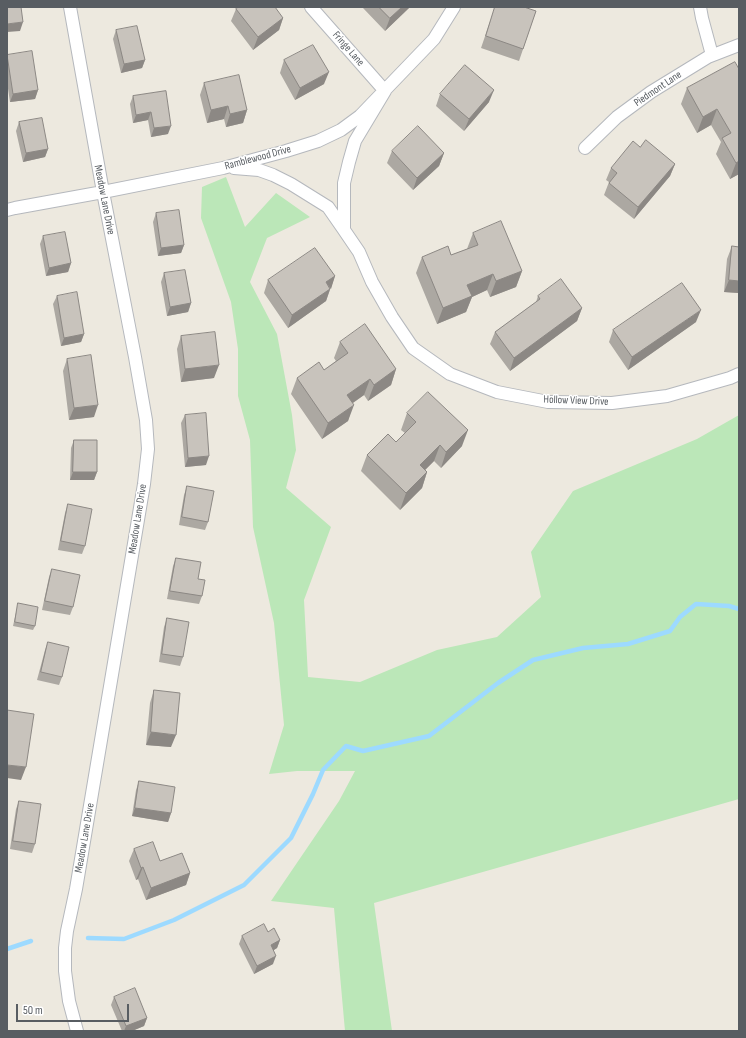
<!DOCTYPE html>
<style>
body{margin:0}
#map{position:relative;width:746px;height:1038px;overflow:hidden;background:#ede9df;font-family:"Sofia Sans Condensed",sans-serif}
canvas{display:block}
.frame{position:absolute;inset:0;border:8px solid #585d62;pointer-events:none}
.scale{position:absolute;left:16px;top:1004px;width:113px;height:18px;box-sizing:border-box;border:2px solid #585d62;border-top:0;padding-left:5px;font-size:12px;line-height:14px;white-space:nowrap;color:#585d62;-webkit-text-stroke:3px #fff;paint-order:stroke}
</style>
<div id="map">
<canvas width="746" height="1038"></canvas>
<div class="frame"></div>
<div class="scale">50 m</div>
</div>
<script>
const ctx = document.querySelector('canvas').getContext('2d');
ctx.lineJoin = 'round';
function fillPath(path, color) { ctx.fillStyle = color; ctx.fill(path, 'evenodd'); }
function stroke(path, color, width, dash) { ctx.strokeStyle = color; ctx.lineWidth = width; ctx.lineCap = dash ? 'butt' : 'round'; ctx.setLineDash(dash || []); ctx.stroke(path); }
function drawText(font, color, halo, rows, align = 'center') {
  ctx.font = font + ' "Sofia Sans Condensed",sans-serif'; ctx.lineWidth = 3; ctx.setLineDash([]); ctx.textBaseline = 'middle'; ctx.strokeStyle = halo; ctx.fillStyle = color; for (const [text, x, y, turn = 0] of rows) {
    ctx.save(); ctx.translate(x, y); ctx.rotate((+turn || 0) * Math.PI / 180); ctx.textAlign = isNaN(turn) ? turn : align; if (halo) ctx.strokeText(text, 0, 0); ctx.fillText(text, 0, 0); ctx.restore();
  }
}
fillPath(new Path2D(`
 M226 177 245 227 276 193 310 217 267 238 250 282 277 334 292 415 296 450 286 488 331 527 304 600 308 677 360 682 437 650 497 637 541 597 531 552 573 491 697 439 739 415V799L374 903 392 1031H345L334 908 271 901 339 801 355 771H297L269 774 284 725 274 623 253 527 250 440 238 396V349L231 302 201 218 202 187Z`), '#bbe7b8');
stroke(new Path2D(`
 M88 938 124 939 174 920 244 885 291 838 313 794 323 770 346 746 363 751 429 736 498 683 533 660 583 648 628 644 670 631 680 617 696 604 729 606 739 609
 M7 949 31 941`), '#9ddaff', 4.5);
const minor = new Path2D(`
 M70 7 103 192 135 357 146 420 148 449 144 484 76 889 67 931 65 948V971L69 1001 77 1031
 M700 7 702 18 712 55
 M585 148 617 117 651 92 708 57 739 45
 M234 168 259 170 273 175 291 184 328 207 344 230V183L349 162 355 141 385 91 311 7
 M7 210 15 208 103 192 223 168 286 151 318 141 341 130 360 116 434 39 454 7
 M344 230 359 252 372 282 392 317 413 348 450 374 497 392 548 402 612 403 667 396 730 378 739 374`);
stroke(minor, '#b5b8bd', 14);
stroke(minor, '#fff', 12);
fillPath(new Path2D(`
 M364 7H409V8L385 31 363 8Z
 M495 7 536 11 519 61 481 48Z
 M236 9 283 18 279 30 253 50 231 21Z
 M116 30 145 60 142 68 121 73 113 39Z
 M7 55 38 90 35 99 10 102 7 82Z
 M284 60 324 84 295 100 280 73Z
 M735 62 739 174 730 179 716 154 721 142 711 125 697 133 681 104 687 88Z
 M204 83 247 110 243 123 226 127 224 119 207 123 200 95Z
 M166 91 168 134 151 137 148 120 133 123 130 104 133 96Z
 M440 94 489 102 464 131 436 106Z
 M19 122 48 149 45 157 23 162 16 131Z
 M640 147 675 164 670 176 634 219 604 195 609 182 606 180 611 168Z
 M392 151 444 153 439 166 413 190 387 163Z
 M156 213 184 245 181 253 158 256 153 222Z
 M473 233 522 271 516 287 490 297 487 290 472 297 466 312 437 324 416 273 422 257 451 255 467 249Z
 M43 236 71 263 68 272 46 276 40 244Z
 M732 246 739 293 724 292 727 259Z
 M164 273 191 303 188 312 167 316 161 282Z
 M335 276 326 301 288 328 264 293 268 280Z
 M57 296 84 334 81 342 61 346 53 304Z
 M538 296 582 308 577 321 510 371 490 344 495 332 536 302Z
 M696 322 628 370 609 342 613 330Z
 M181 336 214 378 181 382 177 349Z
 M340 342 396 369 391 385 368 401 364 395 353 403 348 421 322 439 291 394 297 378 324 370 336 361 334 358Z
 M67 359 94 417 69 420 63 371Z
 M407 413 462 446 441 468 434 461 425 470 427 472 422 488 400 510 361 471 367 455 396 442 405 433 401 430Z
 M185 415 206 465 185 467 181 423Z
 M74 440 97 472 94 480H70L71 448Z
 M187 486 208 522 205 530 179 525 184 495Z
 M68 504 85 546 82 554 58 550 65 513Z
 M176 558 198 579 202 596 199 604 167 599 173 566Z
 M52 569 73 607 70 615 42 610 49 577Z
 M18 603 35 626 33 630 13 626 17 608Z
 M167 618 183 657 180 666 159 662 164 627Z
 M48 642 62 677 59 685 37 680 45 650Z
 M154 690 171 747 146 745 150 703Z
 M139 781 171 813 168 822 132 816 136 790Z
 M19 801 35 844 32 853 10 849 16 809Z
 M134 849 160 861 190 873 186 885 146 900 138 879 136 880 129 861Z
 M268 932 280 940 277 948 273 950V964L254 974 239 944 242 936Z
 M114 997 147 1018 144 1026 132 1031H122L111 1005Z`), '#aca8a2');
fillPath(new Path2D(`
 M402 7H409V8L385 31 390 18Z
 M283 18 279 30 253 50 258 37Z
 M23 22 20 31 7 32V24Z
 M145 60 142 68 121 73 124 64Z
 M329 72 324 84 295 100 300 88Z
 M38 90 35 99 10 102 13 94Z
 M494 90 489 102 464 131 469 119Z
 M228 106 224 119 207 123 211 110Z
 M717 109 711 125 697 133 703 117Z
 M247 110 243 123 226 127 230 114Z
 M151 112 148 120 133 123 136 115Z
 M171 126 168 134 151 137 154 128Z
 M48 149 45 157 23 162 26 153Z
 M444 153 439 166 413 190 417 178Z
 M739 161V174L730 179 736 163Z
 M675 164 670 176 634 219 638 207Z
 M184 245 181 253 158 256 161 248Z
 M71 263 68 272 46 276 49 268Z
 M522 271 516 287 490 297 496 281Z
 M493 274 487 290 472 297 466 312 437 324 443 308 467 285Z
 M335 276 331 289 326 282Z
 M729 280 739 281V293L724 292Z
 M330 289 326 301 288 328 292 315Z
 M191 303 188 312 167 316 170 307Z
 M582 308 577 321 510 371 514 358Z
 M701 310 696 322 628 370 632 357Z
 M84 334 81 342 61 346 64 338Z
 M219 365 214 378 181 382 185 369Z
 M396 369 391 385 368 401 374 385Z
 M370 379 364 395 341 411 347 395Z
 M98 405 94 417 69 420 74 408Z
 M354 405 348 421 322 439 328 423Z
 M468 430 462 446 441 468 446 452Z
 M440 445 434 461 414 481 420 465Z
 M209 456 206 465 185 467 188 458Z
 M73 472H97L94 480H70Z
 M427 472 422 488 400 510 406 493Z
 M151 732 176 735 171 747 146 745Z
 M7 765 26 767 21 780 7 778Z
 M135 808 171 813 168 822 132 816Z
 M143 867 138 879 136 880 141 868Z
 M190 873 186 885 146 900 151 888Z
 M280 940 277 948 268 954 271 945Z
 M276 956 273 964 254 974 257 966Z
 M147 1018 144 1026 132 1031H124L126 1026Z`), '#8c8884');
const building = new Path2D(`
 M7 7H21L23 22 7 24Z
 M239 7H275L283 18 258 37 236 9Z
 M379 7H402L390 18Z
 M495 7H524L536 11 523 49 486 36Z
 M137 26 145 60 124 64 116 30Z
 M313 45 329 72 300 88 284 60Z
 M32 51 38 90 13 94 7 55Z
 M735 62 739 69V161L736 163 722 138 731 133 717 109 703 117 687 88Z
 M465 65 494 90 469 119 440 94Z
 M239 75 247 110 230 114 228 106 211 110 204 83Z
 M166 91 171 126 154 128 151 112 136 115 133 96Z
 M42 118 48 149 26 153 19 122Z
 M418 126 444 153 417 178 392 151Z
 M646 140 675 164 638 207 609 183 617 173 611 168 633 141 640 147Z
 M179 210 184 245 161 248 156 213Z
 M501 221 522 271 496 281 493 274 467 285 472 296 443 308 422 257 448 246 451 255 478 245 473 233Z
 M65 232 71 263 49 268 43 236Z
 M732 246 739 247V281L729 280Z
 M315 248 335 276 326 282 330 289 292 315 268 280Z
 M185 270 191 303 170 307 164 273Z
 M561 279 582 308 514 358 495 332 540 299 538 296Z
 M682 283 701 310 632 357 613 330Z
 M77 292 84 334 64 338 57 296Z
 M365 324 396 369 374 385 370 379 347 395 354 405 328 423 297 378 319 362 324 370 348 353 340 342Z
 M215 332 219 365 185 369 181 336Z
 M91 355 98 405 74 408 67 359Z
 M428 392 468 430 446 452 440 445 420 465 427 472 406 493 367 455 388 434 396 442 416 422 407 413Z
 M206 413 209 456 188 458 185 415Z
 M74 440H97V472H73Z
 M187 486 214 491 208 522 182 517Z
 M68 504 92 509 85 546 61 541Z
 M176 558 201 562 198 579 205 580 202 596 170 591Z
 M52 569 80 575 73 607 45 601Z
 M18 603 38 607 35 626 15 622Z
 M167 618 189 622 183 657 162 654Z
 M48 642 69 647 62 677 41 672Z
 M154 690 180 693 176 735 151 732Z
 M7 710 34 714 26 767 7 765Z
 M139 781 175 787 171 813 135 808Z
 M19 801 41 804 35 844 13 841Z
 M153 842 160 861 182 853 190 873 151 888 143 867 141 868 134 849Z
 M264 924 268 932 274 928 280 940 271 945 276 956 257 966 242 936Z
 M135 988 147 1018 126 1026 114 997Z`);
fillPath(building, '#c8c3bc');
stroke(building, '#8c8884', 1);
drawText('11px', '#585d62', '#fff', [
 ["Fringe Lane",348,49,49],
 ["Piedmont Lane",658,89,-34],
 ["Ramblewood Drive",258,158,-15],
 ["Meadow Lane Drive",104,200,79],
 ["Hollow View Drive",576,401,2],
 ["Meadow Lane Drive",138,519,-81],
 ["Meadow Lane Drive",85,838,-80]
]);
</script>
